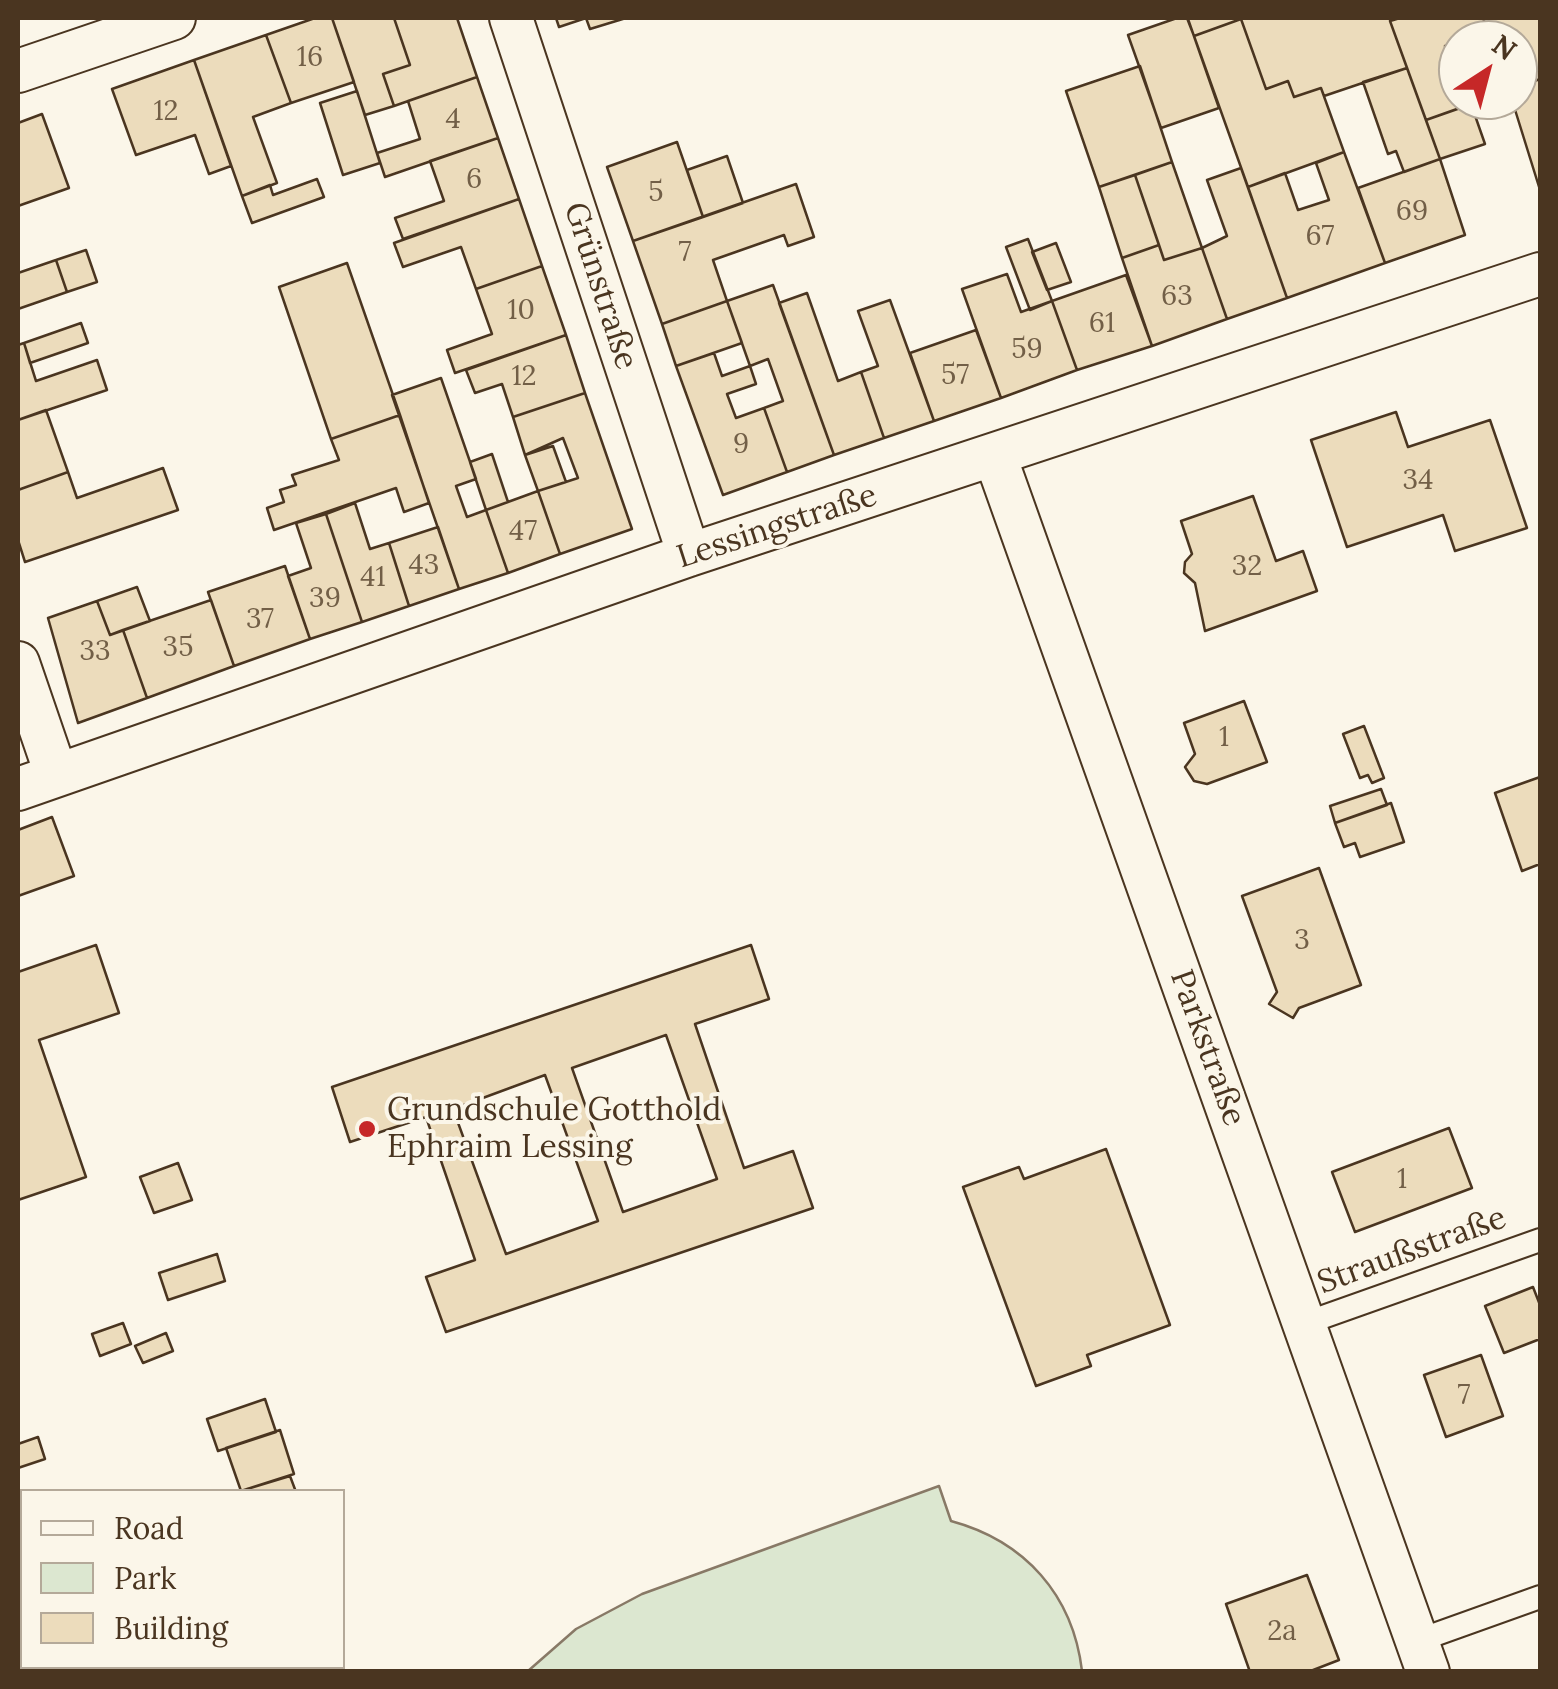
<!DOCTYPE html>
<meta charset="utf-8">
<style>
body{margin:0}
#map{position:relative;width:1558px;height:1689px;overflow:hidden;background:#fbf6e9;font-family:Lora,serif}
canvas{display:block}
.frame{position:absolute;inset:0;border:20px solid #4a3520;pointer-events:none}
.legend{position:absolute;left:20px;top:1489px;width:325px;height:180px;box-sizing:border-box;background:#fbf6e9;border:2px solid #b4a999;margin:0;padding:12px 18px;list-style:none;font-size:30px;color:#4a3520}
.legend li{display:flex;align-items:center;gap:20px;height:50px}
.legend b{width:50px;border:2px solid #b4a999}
.north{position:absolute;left:1438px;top:20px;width:100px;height:100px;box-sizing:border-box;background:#fbf6e9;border:2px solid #b4a999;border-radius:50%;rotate:36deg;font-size:28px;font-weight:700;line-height:40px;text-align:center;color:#4a3520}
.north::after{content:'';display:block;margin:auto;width:35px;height:45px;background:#c62828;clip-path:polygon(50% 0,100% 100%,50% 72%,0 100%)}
</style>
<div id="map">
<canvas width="1558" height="1689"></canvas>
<div class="frame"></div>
<ul class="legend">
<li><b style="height:12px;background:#fbf6e9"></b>Road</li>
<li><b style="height:28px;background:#dce7d0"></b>Park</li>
<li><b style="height:28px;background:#ecdcbc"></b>Building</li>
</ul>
<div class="north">N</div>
</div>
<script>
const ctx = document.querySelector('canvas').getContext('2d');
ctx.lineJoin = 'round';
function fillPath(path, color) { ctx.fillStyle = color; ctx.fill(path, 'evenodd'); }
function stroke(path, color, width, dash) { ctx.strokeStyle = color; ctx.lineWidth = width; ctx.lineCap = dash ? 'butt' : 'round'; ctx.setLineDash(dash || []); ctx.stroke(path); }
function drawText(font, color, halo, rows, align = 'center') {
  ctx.font = font + ' Lora,serif'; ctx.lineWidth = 8; ctx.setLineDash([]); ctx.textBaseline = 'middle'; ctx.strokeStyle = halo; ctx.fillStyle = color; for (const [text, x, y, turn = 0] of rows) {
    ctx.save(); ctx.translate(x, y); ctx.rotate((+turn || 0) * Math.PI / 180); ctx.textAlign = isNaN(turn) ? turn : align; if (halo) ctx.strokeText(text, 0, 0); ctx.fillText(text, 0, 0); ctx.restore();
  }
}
const green = new Path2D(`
 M939 1486 951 1521C1025 1541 1073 1595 1082 1671H528L576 1629 642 1594Z`);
fillPath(green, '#dce7d0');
stroke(green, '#887966', 2.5);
const building = new Path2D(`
 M315 18H332L354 82 291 103 266 35Z
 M332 18H394L410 65 383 74 394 106 365 115Z
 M394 18H457L477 77 394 106 383 74 410 65Z
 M556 18H626L590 29 586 18 559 27Z
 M1177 18 1188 19 1219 108 1161 128 1128 35Z
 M1393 18 1390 21 1407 68 1324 96 1321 88 1294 97 1288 81 1266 89 1241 19 1194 36 1187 18Z
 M1400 18H1483L1488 32 1445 46 1458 82V100H1464L1466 106 1426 120 1390 21Z
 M1483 18H1540V79L1518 87V40H1491Z
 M1241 19 1266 89 1288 81 1294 97 1321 88 1344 152 1248 187 1194 36Z
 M266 35 291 103 253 117 277 183 242 196 194 60Z
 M194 60 231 166 209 174 195 135 136 155 112 89Z
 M1140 66 1172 162 1099 187 1066 91Z
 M1407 68 1440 159 1404 172 1396 151 1388 154 1363 82Z
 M477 77 498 138 385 177 377 153 420 139 408 101Z
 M1540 79V190L1512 100H1518V87Z
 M357 91 380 163 343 175 320 103Z
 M1471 104 1485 144 1440 159 1426 120Z
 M42 114 69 188 18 206V123Z
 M498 138 519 199 403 239 395 218 444 201 430 161Z
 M677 142 703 217 633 241 607 167Z
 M1344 152 1385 263 1287 298 1248 187 1285 173 1298 210 1329 200 1316 163Z
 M727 156 743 203 703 217 687 170Z
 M1440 159 1465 235 1385 263 1358 188Z
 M1172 162 1202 248 1164 260 1135 175Z
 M1241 168 1287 298 1227 319 1202 248 1227 236 1207 180Z
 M1135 175 1159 245 1122 258 1099 187Z
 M317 179 324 197 252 223 242 196 270 185 273 195Z
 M796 184 814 237 788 246 784 235 713 260 727 301 662 324 633 241Z
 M519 199 542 266 476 289 461 247 403 267 394 243Z
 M1028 239 1052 301 1030 310 1006 247Z
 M1056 243 1071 282 1047 290 1032 252Z
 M1159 245 1164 260 1202 248 1227 319 1152 346 1122 258Z
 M86 250 97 282 67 292 56 260Z
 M56 260 67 292 18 309V273Z
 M347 263 400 415 331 439 279 287Z
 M542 266 566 335 455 373 447 350 492 334 476 289Z
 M1007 274 1021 312 1052 301 1077 370 1001 398 962 289Z
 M1126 275 1152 346 1077 370 1052 301Z
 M773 285 834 455 787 472 764 408 783 401 768 359 750 366 727 301Z
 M807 293 838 381 861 372 884 438 834 455 779 303Z
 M890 300 934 421 884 438 861 372 878 366 858 311Z
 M727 301 742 343 676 366 662 324Z
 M81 323 88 343 30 363 24 343Z
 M976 330 1001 398 934 421 910 353Z
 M566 335 585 393 513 417 502 384 475 393 466 370Z
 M24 343 36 381 97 360 107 390 18 420V345Z
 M714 353 722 376 750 366 756 384 727 394 736 418 764 408 787 472 723 495 676 366Z
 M441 378 476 479 456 486 467 517 486 510 508 573 459 589 392 395Z
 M585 393 632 529 560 554 538 491 578 478 563 438 525 455 513 417Z
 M46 410 68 472 18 490V420Z
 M1396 412 1408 447 1490 420 1527 528 1455 551 1443 515 1347 547 1311 440Z
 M400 415 429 503 404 512 396 488 274 530 267 508 284 502 280 490 296 485 292 475 339 460 331 439Z
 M553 446 566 482 538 491 525 455Z
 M492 454 508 502 486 510 470 462Z
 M163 468 178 510 25 562 18 540V490L68 472 77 498Z
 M538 491 560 554 508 573 486 510Z
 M1253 496 1276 561 1303 551 1317 591 1205 631 1195 583 1184 573 1185 562 1192 554 1181 521Z
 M355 503 370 549 389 543 409 606 362 622 326 514Z
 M326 514 362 622 310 639 288 576 311 568 296 523Z
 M438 527 459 589 409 606 389 543Z
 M285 566 310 639 234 666 208 592Z
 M137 587 150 621 110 635 97 601Z
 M211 600 234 666 147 698 123 630Z
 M97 601 110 635 123 630 147 698 78 723 48 618Z
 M1244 701 1267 762 1207 784 1194 781 1185 767 1195 754 1184 723Z
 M1364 726 1384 778 1372 783 1368 775 1360 778 1343 734Z
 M1540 777V864L1522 871 1495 793Z
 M1381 789 1387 805 1335 823 1330 806Z
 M1391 803 1404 842 1360 857 1355 843 1344 847 1335 823Z
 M52 817 74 876 18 896V830Z
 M1319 868 1361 985 1299 1008 1293 1018 1269 1004 1277 992 1242 896Z
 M96 945 119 1013 39 1040 86 1177 18 1200V972Z
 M751 945 769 999 695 1024 744 1168 793 1151 813 1208 446 1332 426 1277 475 1260 426 1117 350 1142 332 1087ZM666 1035 717 1179 623 1212 572 1068ZM545 1075 598 1221 506 1254 453 1109Z
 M1449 1128 1472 1188 1355 1232 1332 1172Z
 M1106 1149 1170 1325 1087 1355 1091 1366 1036 1386 963 1187 1019 1167 1024 1179Z
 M178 1163 192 1200 154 1213 140 1177Z
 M217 1254 225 1281 168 1300 159 1273Z
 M1533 1287 1540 1305V1339L1504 1353 1485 1306Z
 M123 1323 131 1344 100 1356 92 1334Z
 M166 1333 173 1351 143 1363 135 1346Z
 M1481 1355 1503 1416 1446 1437 1424 1375Z
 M265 1399 276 1432 218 1451 207 1419Z
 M280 1430 294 1474 241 1491 226 1448Z
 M38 1437 45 1459 18 1468V1444Z
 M290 1476 296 1492H248L247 1489Z
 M22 1561V1586L18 1587V1563Z
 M1307 1575 1339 1660 1308 1672H1250L1226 1604Z`);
fillPath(building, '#ecdcbc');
stroke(building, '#4a3520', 2.5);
const lane = new Path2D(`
 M1306 1323 1540 1240
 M1417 1641 1540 1597`);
const street = new Path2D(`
 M511 18 689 555
 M18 71 174 18
 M995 456 1428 1672
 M18 663 56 774
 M18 789 689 555 1540 274`);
stroke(lane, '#4a3520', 26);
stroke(street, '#4a3520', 46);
stroke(lane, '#fbf6e9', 22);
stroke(street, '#fbf6e9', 42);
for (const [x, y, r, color] of [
 [367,1129,10,"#c62828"]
]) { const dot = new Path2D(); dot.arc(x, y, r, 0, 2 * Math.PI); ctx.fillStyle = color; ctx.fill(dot); stroke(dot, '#fbf6e9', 4); }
drawText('28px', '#725f47', null, [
 ["16",310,58],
 ["12",166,112],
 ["4",453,120],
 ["6",474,180],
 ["5",656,193],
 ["69",1412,212],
 ["67",1320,237],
 ["7",685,253],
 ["63",1177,297],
 ["10",521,311],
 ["61",1102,324],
 ["59",1027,350],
 ["57",955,376],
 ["12",524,377],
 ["9",741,445],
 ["34",1418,481],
 ["47",523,532],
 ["43",424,566],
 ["32",1247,567],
 ["41",373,578],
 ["39",325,599],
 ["37",260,620],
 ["35",178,648],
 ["33",95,652],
 ["1",1224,738],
 ["3",1302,941],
 ["1",1402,1180],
 ["7",1464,1396],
 ["2a",1282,1632]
]);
drawText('32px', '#4a3520', '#fbf6e9', [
 ["Grünstraße",600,286,72],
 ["Lessingstraße",777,527,-18],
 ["Parkstraße",1207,1048,70],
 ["Straußstraße",1412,1251,-20]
]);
drawText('32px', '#4a3520', '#fbf6e9', [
 ["Grundschule Gotthold",387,1111],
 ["Ephraim Lessing",387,1148]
], 'left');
</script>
